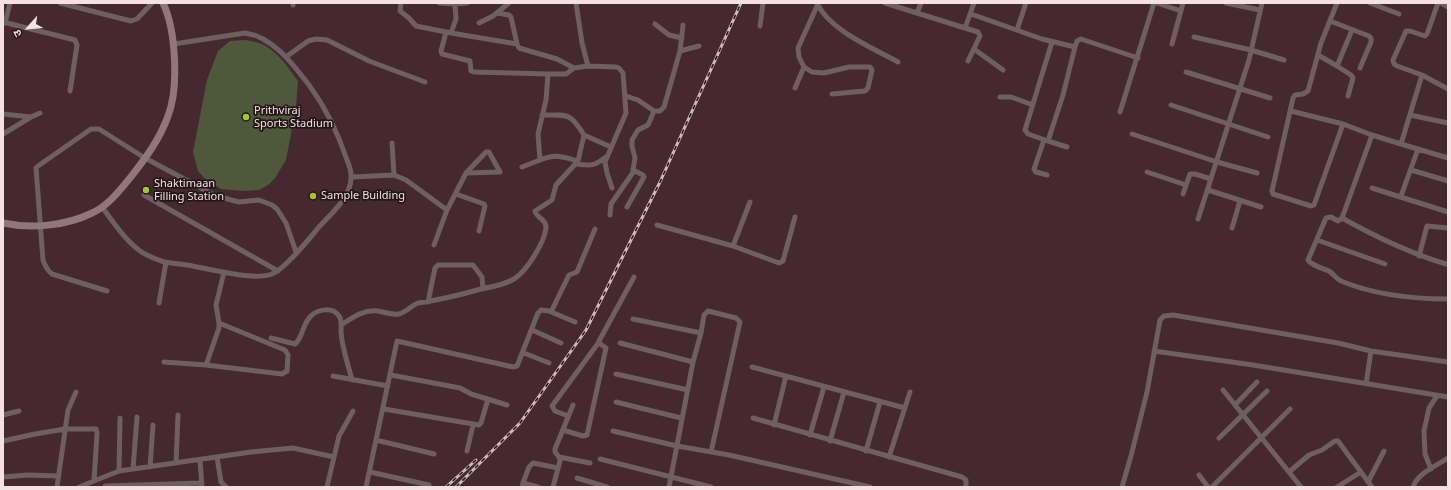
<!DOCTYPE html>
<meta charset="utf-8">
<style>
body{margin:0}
#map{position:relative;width:1451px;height:490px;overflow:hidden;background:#462830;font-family:"Noto Sans","Noto Sans Devanagari",sans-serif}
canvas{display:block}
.frame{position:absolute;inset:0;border:4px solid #f5e1e5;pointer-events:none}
.north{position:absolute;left:8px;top:8px;width:40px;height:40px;-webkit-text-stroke:3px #231619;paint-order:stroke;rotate:243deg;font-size:11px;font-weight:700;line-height:16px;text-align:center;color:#f5e1e5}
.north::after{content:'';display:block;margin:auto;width:14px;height:18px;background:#f5e1e5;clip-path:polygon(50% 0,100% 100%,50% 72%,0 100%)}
</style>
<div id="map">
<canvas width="1451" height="490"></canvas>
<div class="frame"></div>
<div class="north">उ</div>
</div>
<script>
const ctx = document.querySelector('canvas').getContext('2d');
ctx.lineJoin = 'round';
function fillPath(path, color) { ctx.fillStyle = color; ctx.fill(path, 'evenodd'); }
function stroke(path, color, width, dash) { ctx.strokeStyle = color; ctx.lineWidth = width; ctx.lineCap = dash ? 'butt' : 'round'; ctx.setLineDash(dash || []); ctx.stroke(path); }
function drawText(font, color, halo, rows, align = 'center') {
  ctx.font = font + ' "Noto Sans",sans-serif'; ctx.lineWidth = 3.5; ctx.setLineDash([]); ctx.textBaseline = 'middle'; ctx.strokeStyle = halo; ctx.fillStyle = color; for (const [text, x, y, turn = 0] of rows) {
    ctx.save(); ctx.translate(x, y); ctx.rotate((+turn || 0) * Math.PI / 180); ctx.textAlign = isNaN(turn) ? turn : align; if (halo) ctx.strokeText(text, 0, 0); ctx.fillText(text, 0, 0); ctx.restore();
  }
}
fillPath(new Path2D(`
 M246 40C251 41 257 42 262 44 278 52 288 67 298 81L296 107 286 160 275 178 268 185 259 190 243 191 221 189 206 180 198 171 193 152 207 80 218 51 230 41Z`), '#4e583b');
stroke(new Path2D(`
 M60 3 131 21 137 19 152 3
 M401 3 400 11 409 18 416 26 446 32
 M439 3 455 4 467 3
 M576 3 582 43 588 66 616 67 619 68 623 73 626 113 605 162 607 173 612 188
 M817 3C829 30 873 48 898 62
 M885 3 965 28 974 3
 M1157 3 1181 11
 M1226 3 1260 10
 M1337 3 1321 43 1308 91 1303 94 1295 95 1293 98 1272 191 1273 194 1311 206 1314 205 1343 124
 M1370 3 1399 14
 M1438 3 1427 34 1425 36 1410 31H1406L1393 60 1394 64 1397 66 1422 75 1401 144 1372 135 1342 218 1338 221 1331 217 1326 218 1308 260C1312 266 1322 268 1329 271 1334 274 1336 279 1341 281 1375 295 1412 299 1448 299
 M1441 3 1448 7
 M455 4 456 19 451 33 446 32 441 51 442 54 470 61 471 71 474 72 548 74
 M818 4 798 48 799 57 804 67 812 72 824 73 849 67H870L872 70 868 88 865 91 832 94
 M293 5V3
 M497 13 509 15 511 17 517 44 519 48 557 59 574 68
 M917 13 921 3
 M971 14 1042 39 1075 47 1063 95 1048 141 1028 134 1025 130 1052 42
 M1330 21 1369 36 1371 38V42L1360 68
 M3 22 75 40 77 45 70 91
 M5 23 10 3
 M479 23 493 16 509 3
 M655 24 669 35 682 38
 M760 26 763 3
 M965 28 978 32 980 36 968 61
 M1017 30 1026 3
 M451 33 517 44
 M1194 37 1251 50 1284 60
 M1172 44 1183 3
 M1075 47 1077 41 1081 39 1138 58
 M974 49 1003 70
 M680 51 683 25
 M1318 55 1337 66 1352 30
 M286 57 308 41 316 39 327 40 369 61 425 82
 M1337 66 1351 75 1353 78 1348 96
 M1186 72 1270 98
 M1422 75 1448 89
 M795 88 804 67
 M626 96 638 100 654 111 648 125 638 130 632 140V146L635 158 633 170 643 175 644 177 627 207
 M1000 97H1011L1033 105
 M1171 105 1268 137
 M654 111H660L664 107 680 51 699 46
 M1291 111 1343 124 1372 135
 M1120 112 1154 3
 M3 114 31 117 40 113
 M542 115C567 115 570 112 584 135
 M1410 115 1448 123
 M3 134 31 117
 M1132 134 1217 162 1257 173
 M1044 140 1034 169 1036 172 1047 175
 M1048 141 1067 147
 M392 143 394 175
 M1401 144 1448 158
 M578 161C562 157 557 153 540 160L538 134 546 100 548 74H566L574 68 588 66
 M576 164C592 166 594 166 606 157
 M522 167 540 160
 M1411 170 1448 181
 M1147 172 1186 185
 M352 177 394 175 406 180 447 210 466 173 486 152H489L500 172 466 173
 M1372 188 1448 212
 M1208 190 1261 207
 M456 194 484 204 485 206 479 231
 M1183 194 1190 174H1195L1211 179
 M144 195 278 271
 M1401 196 1418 149
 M102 207C113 222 125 240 140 251 147 256 156 259 164 262 175 264 186 264 197 267 216 270 254 281 272 274 286 268 308 240 319 227 331 214 351 197 351 178 352 172 349 165 347 160 338 133 326 108 309 85 292 63 273 37 245 33L174 44
 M610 215 611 204 634 171
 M1342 218C1376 237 1409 253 1446 264
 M1198 219 1249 60 1262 3
 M657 225 733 246 779 263 783 261 795 217
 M1232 228 1240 201
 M1317 240 1385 264
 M434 245 447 210
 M733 246 750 202
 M1419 256 1427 226 1448 228
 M107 291 52 274C47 270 45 266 43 260L36 168 38 166 91 129H99L145 158 216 196 239 202 259 200 272 205 277 209 286 223 296 252
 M428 302 435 268 438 265H473L482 277 483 289
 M159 303 166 262
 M549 311 575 322
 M633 319 701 333
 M341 325C352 318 363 309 378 311 384 312 393 315 399 314 406 312 411 306 418 303 439 300 460 295 481 289 492 287 504 285 514 279 527 271 544 243 546 228 547 219 536 218 535 211L552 200 556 185 578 161 584 135 611 147
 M532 330 561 343
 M271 338 295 344C303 338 302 323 312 315 319 309 333 307 339 316 342 320 341 327 341 332 342 348 348 364 352 380
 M620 343 693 362
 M1154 351 1253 365 1448 397
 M524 353 549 363
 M164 362 206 365 219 328V323L216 305 224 272
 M206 365 282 374 287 371 288 355 285 350 219 323
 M752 367 905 408
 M616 374 688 390
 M391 375 460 388 471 394 507 405
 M333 376 388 386
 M1366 384 1371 351
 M1223 390 1301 487
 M616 402 681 418
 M1235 405 1257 382
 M384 409 479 425 481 423 488 399
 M3 415 19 411
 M568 416 555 411 552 406 599 342
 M753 418 962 477 966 480V487
 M774 425 786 376
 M563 430 583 436 587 435 606 348 599 343V341L634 277
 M613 431 677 446 729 455 870 487
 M810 435 824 387
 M1219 438 1267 391
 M376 440 434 454
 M3 441 35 434 65 429H96L97 433 94 481
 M830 441 844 392
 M467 451 473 425
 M866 451 880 402
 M217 457 221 482 226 487
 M559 457 590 463
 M889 457 910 392
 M600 459 711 487
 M200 460 202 487
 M176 463 178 415
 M150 467 153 425
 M133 469 137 417
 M1431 469 1425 454 1424 431 1429 408 1437 396
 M119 471 120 418
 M370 472 429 485
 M1289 472 1309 455 1322 450 1335 441H1338L1372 487
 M1199 475 1208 487
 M3 477 28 475 58 476
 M577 478 607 487
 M1368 482 1384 451
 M523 483 529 467 533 463 558 468
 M105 486 202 483
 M57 487 68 410 76 392
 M79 487 119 471 251 452 293 448 334 457
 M327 487 339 436 353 411
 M366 487 397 341 513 367 517 366 538 313 541 310 549 311 552 310 569 275 577 272 595 229
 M522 487 523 483 538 487
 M553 487 560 461 559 457 555 452V449L573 405
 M669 487 693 362 701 333 704 315 708 311 736 318 740 322 711 452
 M1122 487 1131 456 1147 392 1160 320 1164 316 1173 315 1338 343 1371 351 1448 362
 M1212 487 1290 409
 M1337 487 1361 472
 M1413 487C1418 473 1436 466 1448 458`), '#6e5f62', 5);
stroke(new Path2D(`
 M3 223C31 229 66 226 92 213 108 206 119 191 130 178 145 159 160 139 168 116 179 88 176 30 163 3`), '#90777d', 7);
const rail = new Path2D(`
 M446 487 476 460
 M456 487 520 423 586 330 660 182 741 3`);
stroke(rail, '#d0babf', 3);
stroke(rail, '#231619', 1.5, [4.5]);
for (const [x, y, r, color] of [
 [246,117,4,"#a1c92a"],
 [146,190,4,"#a1c92a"],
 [313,196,4,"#a1c92a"]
]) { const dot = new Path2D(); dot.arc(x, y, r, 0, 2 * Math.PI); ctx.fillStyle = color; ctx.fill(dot); stroke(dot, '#231619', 1.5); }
drawText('11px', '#f5e1e5', '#231619', [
 ["Prithviraj",254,111],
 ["Sports Stadium",254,124],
 ["Shaktimaan",154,184],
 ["Filling Station",154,197],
 ["Sample Building",321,196]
], 'left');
</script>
